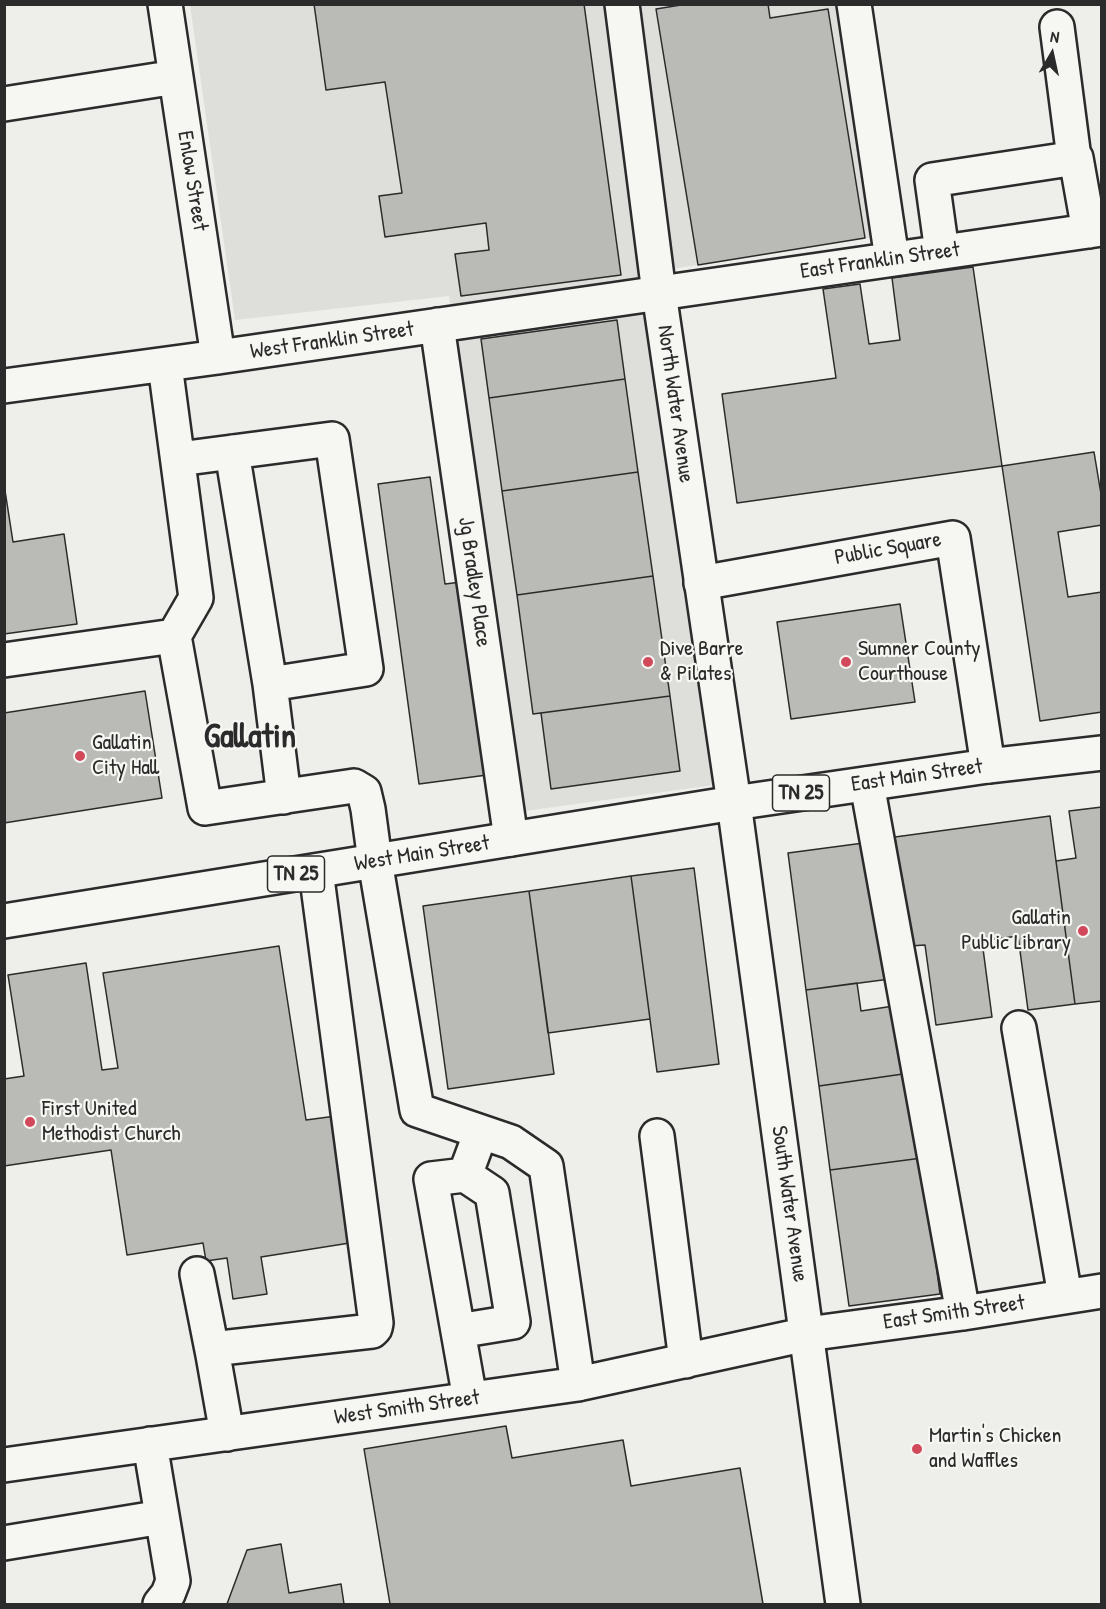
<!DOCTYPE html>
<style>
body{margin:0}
#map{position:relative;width:1106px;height:1609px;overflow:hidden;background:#eeeeea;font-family:"Patrick Hand",sans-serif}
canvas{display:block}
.frame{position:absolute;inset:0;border:6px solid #2b2b2b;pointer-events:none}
.north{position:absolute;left:1022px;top:24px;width:60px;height:60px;-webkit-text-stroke:4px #f6f6f2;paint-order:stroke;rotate:9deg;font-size:16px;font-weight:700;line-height:24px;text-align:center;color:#2b2b2b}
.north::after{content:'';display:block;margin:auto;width:21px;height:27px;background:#2b2b2b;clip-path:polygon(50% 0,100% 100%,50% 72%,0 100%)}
</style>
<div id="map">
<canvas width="1106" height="1609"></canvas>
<div class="frame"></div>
<div class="north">N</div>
</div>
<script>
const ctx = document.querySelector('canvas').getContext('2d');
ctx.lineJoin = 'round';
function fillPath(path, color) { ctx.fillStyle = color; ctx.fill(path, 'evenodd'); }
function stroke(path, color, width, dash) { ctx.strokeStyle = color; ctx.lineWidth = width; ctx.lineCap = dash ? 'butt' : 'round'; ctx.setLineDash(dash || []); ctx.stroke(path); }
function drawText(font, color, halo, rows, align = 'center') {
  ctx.font = font + ' "Patrick Hand",sans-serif'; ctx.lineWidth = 4.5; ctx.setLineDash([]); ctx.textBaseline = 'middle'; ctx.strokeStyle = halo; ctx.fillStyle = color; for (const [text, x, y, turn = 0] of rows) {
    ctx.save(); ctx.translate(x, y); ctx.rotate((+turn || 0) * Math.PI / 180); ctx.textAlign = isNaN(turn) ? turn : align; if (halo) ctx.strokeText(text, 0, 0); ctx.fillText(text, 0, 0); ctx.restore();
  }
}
fillPath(new Path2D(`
 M190 5H868L903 236 865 238 641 274 714 785 525 811 449 296 235 320Z`), '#dededb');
const building = new Path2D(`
 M314 4H584L621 275 461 296 455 254 489 250 486 223 385 237 379 196 402 193 385 82 326 90Z
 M687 4H768L770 18 828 9 865 238 698 265 656 9Z
 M973 267 1002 466 737 503 722 394 836 378 823 289 860 284 869 344 900 340 892 278Z
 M617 320 625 379 489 398 481 339Z
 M625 379 638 472 502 491 489 398Z
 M1094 452 1102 500V525L1058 532 1068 597 1102 592V712L1040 721 1002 466Z
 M638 472 653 576 517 595 502 491Z
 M430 477 445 584 461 582 487 775 419 784 378 484Z
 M4 484 13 542 64 534 77 624 4 634Z
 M653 576 670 696 533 714 517 595Z
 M900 604 915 702 791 719 777 622Z
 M145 691 162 798 4 823V713Z
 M670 696 680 771 551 789 541 713Z
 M1102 807V1001L1075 1004 1056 861 1076 858 1069 811Z
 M1050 816 1075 1004 1028 1010 1018 936 982 941 992 1017 936 1025 925 945 910 946 895 837Z
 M871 842 890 979 806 990 788 853Z
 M694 868 719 1064 657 1072 631 876Z
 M631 876 650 1019 548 1033 529 891Z
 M529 891 554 1074 448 1089 423 906Z
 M279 946 306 1120 336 1116 356 1242 261 1257 267 1294 233 1299 227 1258 206 1261 203 1243 127 1255 111 1150 4 1166V1079L24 1076 8 975 86 963 102 1070 118 1068 103 973Z
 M857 983 861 1011 900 1005 910 1073 819 1086 806 990Z
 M910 1073 922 1158 830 1170 819 1086Z
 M922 1158 940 1294 849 1306 830 1170Z
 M506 1426 512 1458 623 1440 631 1486 740 1468 763 1604H390L364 1449Z
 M281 1544 289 1593 341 1584 344 1604H227L247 1550Z`);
fillPath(building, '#babab7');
stroke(building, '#2b2b2b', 1.5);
const minor = new Path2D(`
 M165 4 218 357
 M854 4 892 259
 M1057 27 1074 158
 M4 104 176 77
 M942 252 932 180 1076 158 1089 231
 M437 325 511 839
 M165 365 196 598 174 636 205 808 354 786 364 792 368 809 375 861 417 1110 511 1142 546 1166 578 1384
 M4 386 218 357 1102 229
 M232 452 270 684 284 797
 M179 459 332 439 366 669 270 684
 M701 583 953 538 988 766
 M4 660 174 636
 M867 784 963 1313
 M1019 1028 1065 1296
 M657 1136 686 1361
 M197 1274 213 1355 227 1434
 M458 1331 513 1322 492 1193 465 1175
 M212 1349 372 1331 375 1328 376 1323 316 871
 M470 1399 431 1179 465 1175 481 1132
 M150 1444 173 1581 168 1594 160 1604
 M4 1465 578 1384 807 1334 963 1313 1102 1291
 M4 1543 162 1517`);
const major = new Path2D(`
 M622 4 659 293 734 803 843 1604
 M4 921 734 803 988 766 1102 753`);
stroke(minor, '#2b2b2b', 38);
stroke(major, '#2b2b2b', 38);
stroke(minor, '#f6f6f2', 33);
stroke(major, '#f6f6f2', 33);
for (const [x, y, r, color] of [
 [648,662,6,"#d1495b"],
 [846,662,6,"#d1495b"],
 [80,756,6,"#d1495b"],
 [1083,931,6,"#d1495b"],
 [30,1122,6,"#d1495b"],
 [917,1449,6,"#d1495b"]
]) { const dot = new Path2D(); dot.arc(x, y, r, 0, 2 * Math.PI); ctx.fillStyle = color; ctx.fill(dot); stroke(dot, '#f6f6f2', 2); }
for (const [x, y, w] of [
 [801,793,57],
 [296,874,57]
]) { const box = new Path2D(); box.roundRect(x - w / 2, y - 18, w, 36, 4.5); ctx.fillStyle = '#f6f6f2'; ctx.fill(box); stroke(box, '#2b2b2b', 1.5); }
drawText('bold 21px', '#2b2b2b', null, [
 ["TN 25",801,793],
 ["TN 25",296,874]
]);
drawText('22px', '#2b2b2b', '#f6f6f2', [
 ["Enlow Street",192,181,81],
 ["East Franklin Street",880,261,-8],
 ["West Franklin Street",332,341,-8],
 ["North Water Avenue",675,404,82],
 ["Public Square",888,549,-10],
 ["Jg Bradley Place",474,582,82],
 ["East Main Street",917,776,-8],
 ["West Main Street",422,854,-9],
 ["South Water Avenue",789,1204,82],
 ["East Smith Street",954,1313,-8],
 ["West Smith Street",407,1408,-8]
]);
drawText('22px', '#2b2b2b', '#f6f6f2', [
 ["Dive Barre",660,649],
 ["& Pilates",660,674],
 ["Sumner County",858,649],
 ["Courthouse",858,674],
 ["Gallatin",92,743],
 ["City Hall",92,768],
 ["Gallatin",1071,918,"right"],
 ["Public Library",1071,943,"right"],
 ["First United",42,1109],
 ["Methodist Church",42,1134],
 ["Martin's Chicken",929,1436],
 ["and Waffles",929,1461]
], 'left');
drawText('bold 34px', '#2b2b2b', '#f6f6f2', [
 ["Gallatin",250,738]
]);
</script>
